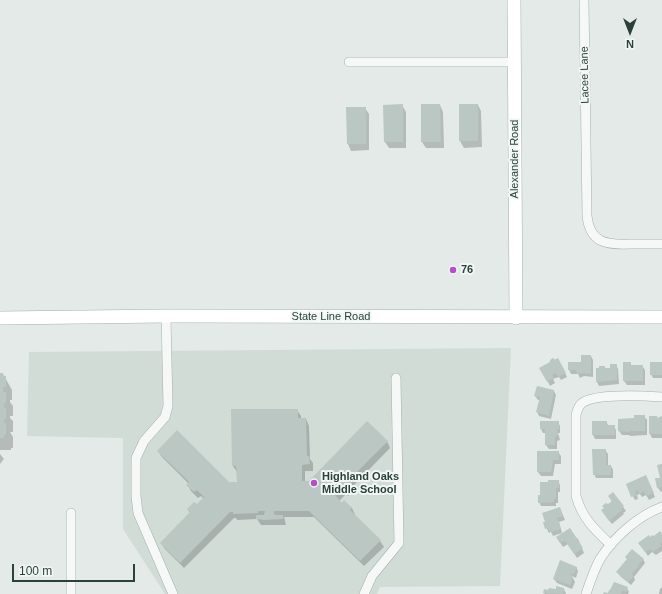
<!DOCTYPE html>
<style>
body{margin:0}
#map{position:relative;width:662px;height:594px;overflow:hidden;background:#e3eae7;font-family:Helvetica,sans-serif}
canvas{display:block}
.north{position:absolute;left:610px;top:12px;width:40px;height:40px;-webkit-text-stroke:3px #f2f7f5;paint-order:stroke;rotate:180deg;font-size:11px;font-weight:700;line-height:16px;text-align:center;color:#2b4139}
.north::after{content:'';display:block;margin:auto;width:14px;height:18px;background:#2b4139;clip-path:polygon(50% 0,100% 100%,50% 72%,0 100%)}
.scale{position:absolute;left:12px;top:564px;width:123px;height:18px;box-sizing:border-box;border:2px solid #2b4139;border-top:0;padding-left:5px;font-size:12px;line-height:14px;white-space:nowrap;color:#2b4139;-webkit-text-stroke:3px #f2f7f5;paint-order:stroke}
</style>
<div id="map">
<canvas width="662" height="594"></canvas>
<div class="north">N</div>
<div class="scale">100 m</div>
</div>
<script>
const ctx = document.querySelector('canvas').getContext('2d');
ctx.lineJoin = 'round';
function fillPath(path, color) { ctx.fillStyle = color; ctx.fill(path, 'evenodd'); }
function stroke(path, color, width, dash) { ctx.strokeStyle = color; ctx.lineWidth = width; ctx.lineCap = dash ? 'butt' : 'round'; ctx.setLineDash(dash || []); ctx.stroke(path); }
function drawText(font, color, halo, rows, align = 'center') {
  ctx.font = font + ' Helvetica,sans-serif'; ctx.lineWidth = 4; ctx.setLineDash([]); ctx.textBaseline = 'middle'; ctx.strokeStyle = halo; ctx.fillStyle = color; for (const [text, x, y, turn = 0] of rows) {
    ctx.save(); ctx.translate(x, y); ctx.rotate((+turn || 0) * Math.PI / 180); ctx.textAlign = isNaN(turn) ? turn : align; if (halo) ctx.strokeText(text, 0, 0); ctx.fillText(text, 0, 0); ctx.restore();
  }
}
fillPath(new Path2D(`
 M511 348 500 586 380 587 377 594H165L123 529V438L27 436 29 352Z`), '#d1dcd7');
fillPath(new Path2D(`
 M402 105 406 112V148H389L385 142 384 106Z
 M440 105 443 112 444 148H426L422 142Z
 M460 105H478L481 111 482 147 464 148 460 141Z
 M347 108H365L369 114V150L351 151 348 144Z
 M591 356 593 360V377L584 376 580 378 578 374H571L569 370V363H582Z
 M558 359 567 377 561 380 559 377 553 379 555 383 550 386 541 368 551 363 552 360Z
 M630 363 632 366H642L645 370V385H627L624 381Z
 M662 363V378H653L651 374Z
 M616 365 618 369 619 384 599 386 597 382V369L604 367 605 369H611Z
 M0 374H3L12 390V400H10V402L13 406V416H10V418L13 421V432H10L13 437V448H11V450H0Z
 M554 391 556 395 551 419 539 416 537 412 540 400H538L535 396Z
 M297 410 301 416V419H306L309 426 310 459 313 463V471H305V482H310L387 441 390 448 353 486 355 490 348 496 346 494 339 501 342 504 345 502 352 508 355 515 354 516 380 541 384 547 364 566 314 517H284L286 525H261L257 519 237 520 236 518H234L184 568 165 549 161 543 190 513 188 510 197 506 204 499 201 496 198 498 191 491 188 485 189 484 162 457 158 451 229 483H238L237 472 233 466Z
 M644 416 647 420V435L630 436 629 435H622L619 431 631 419Z
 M650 417H657L658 419 662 417V438H652L650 434Z
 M558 422 560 426V433H558L560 440 557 441V449H549L546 445V433H543L541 429Z
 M593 422H606L609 426H614L616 430V439H595L593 435Z
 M605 450 608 454V466H611L613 470V478H596L594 474Z
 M558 452 561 456V464H555L553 476H541L538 472Z
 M0 454 4 459 0 464Z
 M662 465V491L661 492 658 488 661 478Z
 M558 481 560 485V492H558V503H556V506H541L539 502Z
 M648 481 655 497 649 500 646 495 642 497 640 494 637 495 638 499 635 500 627 485Z
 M613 493 626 511 623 513 624 514 612 524 604 514 608 506 612 502 609 496Z
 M560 508 565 520 559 522 562 533 553 536 551 532 549 533 544 523Z
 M662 536V551L656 555 652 552 648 556 642 547 650 538Z
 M557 538 579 541 584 553 577 558 568 544 563 547Z
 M643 559 645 563 634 577 635 580 631 585 620 576 618 572Z
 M576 567 578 571 576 578 572 576 575 582 572 589 557 583 554 579Z
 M662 587V594H659L660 589Z
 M627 588 629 592 628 594H608Z
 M564 589 566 594H545L544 593Z`), '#0003');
fillPath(new Path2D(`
 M403 104V142H384L383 105Z
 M421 104H440L441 142H421Z
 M459 104H478V141H459Z
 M346 107H366V144H347Z
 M581 355H591V374L582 373 577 374 576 370H568V362H581Z
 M553 358 555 360 558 358 566 373 558 377 556 373 552 375 554 378 547 382 539 368 550 362V360Z
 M623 362H631V365H643V381H623Z
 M650 362H662V375H650Z
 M610 364H617V380L596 382V368H599V366H605V368H610Z
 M0 373H3V376H6V387H3V392H6V403H4V408H6V419H4V423H6V435H4V438H0Z
 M537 386 554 390 549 416 536 412 540 397 534 396Z
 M231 409H298V418H306L307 456H309L310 464 302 465V481H309L367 421 388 441 349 480 352 483 344 490 342 488 335 495 342 503 344 500 352 508 350 510 381 540 360 561 309 511H274V514L276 515H283V519L264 520 256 519V515H264L265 511H258V513L233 514V512H230L180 563 160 543 190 512 187 509 194 502 197 504 204 497 197 490 194 492 186 485 189 482 157 451 177 430 229 482H237L236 466H232Z
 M634 415H645V431H630L629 432 618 431V419L634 418Z
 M649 416H657V418L662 416V434H649Z
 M540 421H559V429H557L558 435 555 437V445H545V429H540Z
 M592 421H607V425H615V435H592Z
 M592 449H606V465H611V475H593Z
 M537 451H559V460H553L551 472H537Z
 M662 464V487L657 488 655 478H660L657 465Z
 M646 475 654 493 646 496 644 491 639 494 638 490 635 491 637 495 631 497 626 484Z
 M548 480H559V488H556V499H554V502L538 503V495H540V482H548Z
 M613 492 624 506 621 509 622 510 609 521 601 510 604 508 602 506 606 503 608 504 612 501 608 496Z
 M560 507 563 516 556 518 558 519 561 529 550 532 548 528 545 529 543 522H545L542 513Z
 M570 528 576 537 579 540V542L583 548 574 554 565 541 560 543 556 537Z
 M660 531 662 534V542L660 544 661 546 653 552 650 549 645 552 638 543 649 535 650 537 653 535 654 536Z
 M632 549 644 559 638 565 639 566 631 574 634 576 628 582 616 572 627 559 625 557Z
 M560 560 577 567 574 574 570 573V574L572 575V577H573L570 585 553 579Z
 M614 582 628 587 626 592 623 590 621 594H603L604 592 608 593 609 590H610Z
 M556 586 564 588 563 594 543 593 544 589 548 590 549 588 556 589Z`), '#bac7c2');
const street = new Path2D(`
 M584 0 587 216C590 243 606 245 630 244 641 244 651 244 662 244
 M349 62H514
 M166 316 168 406 165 417 144 441 136 458V496L138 513 173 594
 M71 513V594
 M611 545C595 530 582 518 576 496V415C577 411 578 407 581 404 592 393 646 396 662 397
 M364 594 372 576 399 543 396 378
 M586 594C590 582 594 570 600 559 614 537 638 516 662 507`);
const secondary = new Path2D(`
 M514 0 516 318
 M0 318 166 316 662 317`);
stroke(street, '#a4b1ac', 10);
stroke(secondary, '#a4b1ac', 14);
stroke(street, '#f5f8f7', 9);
stroke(secondary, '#fff', 13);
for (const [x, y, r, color] of [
 [453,270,4,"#b650c7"],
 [314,483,4,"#b650c7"]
]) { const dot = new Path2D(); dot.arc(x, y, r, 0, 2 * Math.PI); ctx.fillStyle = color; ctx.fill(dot); stroke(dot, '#f2f7f5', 1.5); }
drawText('11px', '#2b4139', '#f2f7f5', [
 ["Lacee Lane",585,75,-91],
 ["Alexander Road",515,159,-90],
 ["State Line Road",331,317]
]);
drawText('bold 11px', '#2b4139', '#f2f7f5', [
 ["76",461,270],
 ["Highland Oaks",322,477],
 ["Middle School",322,490]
], 'left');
</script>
